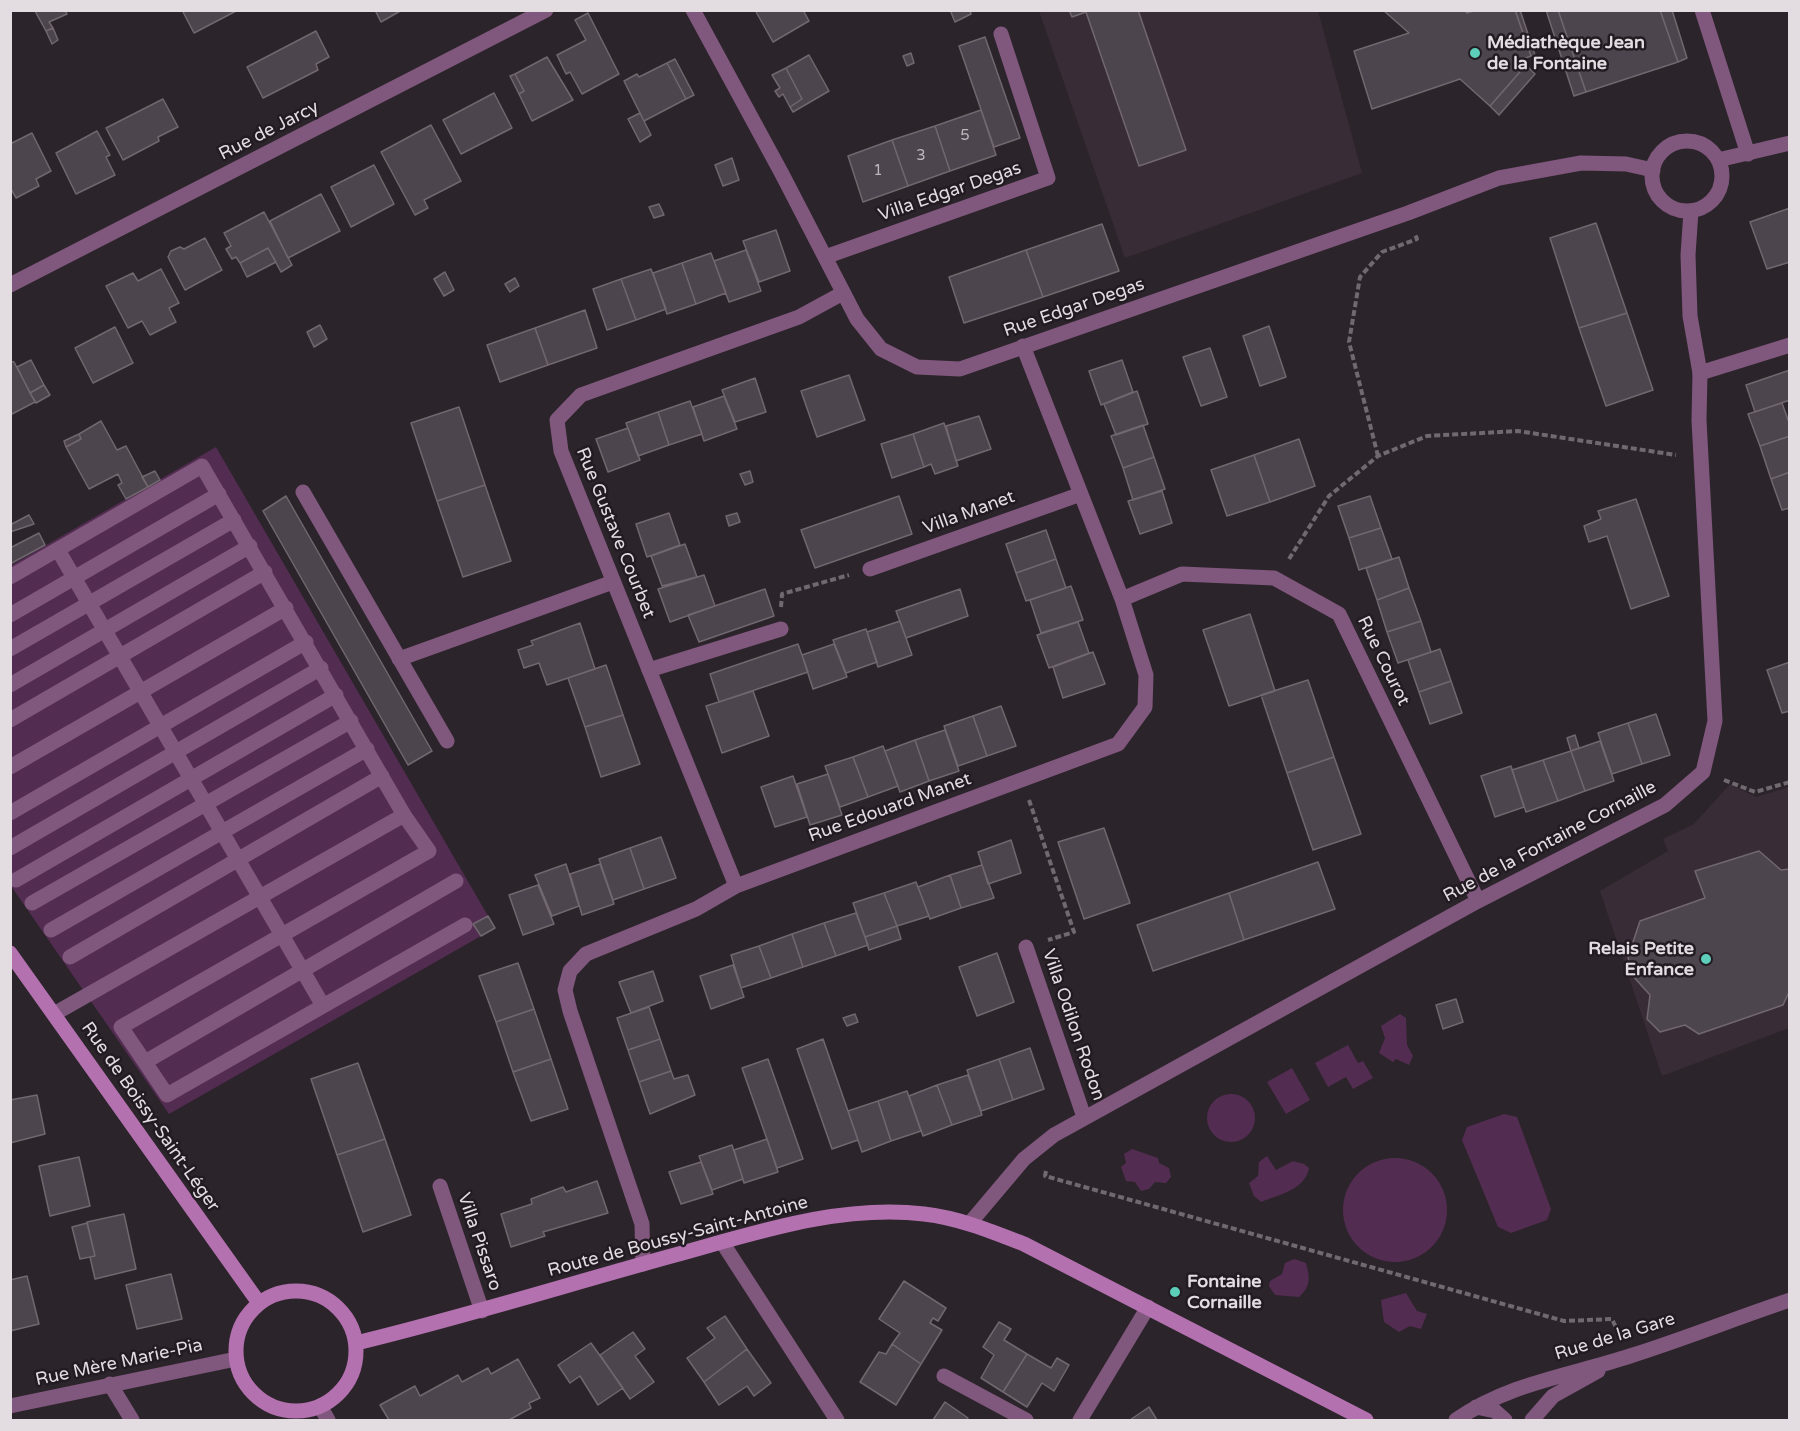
<!DOCTYPE html>
<meta charset="utf-8">
<style>
body{margin:0}
#map{position:relative;width:1800px;height:1431px;overflow:hidden;background:#2c242b;font-family:"Varela Round",sans-serif}
canvas{display:block}
.frame{position:absolute;inset:0;border:12px solid #e3dde2;pointer-events:none}
</style>
<div id="map">
<canvas width="1800" height="1431"></canvas>
<div class="frame"></div>
</div>
<script>
const ctx = document.querySelector('canvas').getContext('2d');
ctx.lineJoin = 'round';
function fillPath(path, color) { ctx.fillStyle = color; ctx.fill(path, 'evenodd'); }
function stroke(path, color, width, dash) { ctx.strokeStyle = color; ctx.lineWidth = width; ctx.lineCap = dash ? 'butt' : 'round'; ctx.setLineDash(dash || []); ctx.stroke(path); }
function drawText(font, color, halo, rows, align = 'center') {
  ctx.font = font + ' "Varela Round",sans-serif'; ctx.lineWidth = 5; ctx.setLineDash([]); ctx.textBaseline = 'middle'; ctx.strokeStyle = halo; ctx.fillStyle = color; for (const [text, x, y, turn = 0] of rows) {
    ctx.save(); ctx.translate(x, y); ctx.rotate((+turn || 0) * Math.PI / 180); ctx.textAlign = isNaN(turn) ? turn : align; if (halo) ctx.strokeText(text, 0, 0); ctx.fillText(text, 0, 0); ctx.restore();
  }
}
fillPath(new Path2D(`
 M1039 11H1318L1362 173 1125 258Z
 M1730 784 1756 797 1789 787V1028L1662 1076 1600 891 1668 851 1663 839 1694 824Z`), '#382c37');
fillPath(new Path2D(`
 M216 447 495 928 169 1114 11 886 10 566Z
 M1400 1014 1406 1018 1407 1045 1413 1056 1409 1065 1396 1059 1393 1062 1379 1053 1385 1038 1381 1026Z
 M1348 1045 1358 1063 1363 1061 1373 1078 1353 1089 1346 1077 1328 1087 1315 1063Z
 M1292 1068 1310 1100 1286 1114 1267 1082Z
 M1207 1118a24 24 0 1 1 48 0a24 24 0 1 1-48 0Z
 M1504 1114 1517 1117 1551 1209 1547 1220 1511 1233 1498 1227 1462 1140 1467 1127Z
 M1132 1149 1158 1158 1159 1163 1169 1168 1171 1177 1166 1183 1155 1182 1149 1189 1141 1191 1135 1182 1126 1181 1121 1167 1126 1163 1124 1154Z
 M1267 1156 1276 1170 1293 1161 1304 1164 1309 1168C1305 1190 1280 1194 1261 1202L1254 1196 1249 1183 1258 1176 1259 1162Z
 M1343 1210a52 52 0 1 1 104 0a52 52 0 1 1-104 0Z
 M1294 1259 1306 1263C1310 1278 1311 1286 1299 1297L1275 1295 1269 1286 1270 1281 1282 1274 1285 1263Z
 M1406 1293 1417 1311 1427 1314 1421 1329 1410 1326 1399 1332 1384 1322 1381 1300Z`), '#532c51');
const building = new Path2D(`
 M65 10 67 14 49 22 53 28 46 31 35 11Z
 M182 10H238L194 33Z
 M375 10H402L381 22Z
 M755 10H803L809 21 773 42Z
 M950 10H970L971 14 955 22Z
 M1069 10H1138L1186 150 1139 166 1086 12 1072 17Z
 M1383 10H1464L1467 13 1476 10H1515L1531 56 1520 60 1526 65 1490 106 1460 79 1372 109 1354 51 1409 33Z
 M1515 10H1520L1535 55 1531 56Z
 M1546 10H1558L1586 92 1574 96Z
 M1558 10H1660L1678 62 1586 92Z
 M1660 10H1672L1687 58 1678 62Z
 M588 13 619 74 582 94 570 72 566 74 557 55 586 40 575 20Z
 M53 28 58 40 52 44 46 31Z
 M316 31 329 57 316 64 318 70 263 98 247 67Z
 M985 37 1020 138 994 147 959 46Z
 M911 53 914 63 907 66 903 56Z
 M809 55 829 91 793 112 790 107 802 99 786 68Z
 M547 57 573 100 532 121 519 94 524 91 515 74Z
 M675 59 694 95 686 99 667 63Z
 M667 63 686 99 644 121 624 81 637 74 639 77Z
 M1526 65 1535 74 1499 115 1490 106Z
 M786 68 802 99 790 107 783 94 779 97 775 91 780 88 772 75Z
 M515 74 524 91 519 94 510 76Z
 M494 93 512 128 461 154 443 120Z
 M163 99 178 127 158 137 159 141 123 160 106 128Z
 M981 110 996 155 950 171 935 126Z
 M640 113 651 135 640 142 628 119Z
 M431 125 461 181 424 200 428 208 415 215 381 152Z
 M935 126 950 171 908 186 892 140Z
 M97 131 110 155 106 157 115 175 76 194 56 153Z
 M32 133 51 171 36 179 39 186 16 198 10 187V144Z
 M892 140 908 186 863 202 848 156Z
 M732 158 739 180 723 186 715 165Z
 M374 165 394 204 351 227 331 187Z
 M321 194 340 231 288 258 270 221Z
 M659 204 664 215 654 218 649 207Z
 M1790 208V262L1767 269 1750 222Z
 M264 212 292 265 281 272 268 248 240 263 236 257 232 259 226 249 231 246 224 233Z
 M1596 223 1627 313 1579 328 1550 238Z
 M1102 224 1119 271 1043 297 1026 250Z
 M776 230 790 271 759 282 743 241Z
 M205 238 222 270 185 290 168 257 171 251 180 247 184 249Z
 M268 248 276 262 247 277 240 263Z
 M746 250 761 291 729 302 714 261Z
 M1026 250 1043 297 964 323 949 277Z
 M711 253 726 293 696 304 682 263Z
 M682 263 696 304 667 314 653 273Z
 M161 269 179 303 169 308 176 322 150 335 142 321 128 328 106 286 133 273 138 281Z
 M651 269 666 309 636 320 621 279Z
 M445 272 454 290 444 296 434 279Z
 M515 278 519 286 510 292 505 284Z
 M621 279 636 320 607 330 593 289Z
 M585 310 597 348 548 365 535 328Z
 M1627 313 1653 390 1606 406 1579 328Z
 M320 325 327 339 314 347 307 332Z
 M1269 326 1286 377 1260 386 1243 336Z
 M115 327 133 363 93 383 75 348Z
 M535 328 548 365 500 382 487 345Z
 M1210 348 1227 397 1201 406 1183 357Z
 M31 360 44 385 30 393 17 367Z
 M1122 360 1133 392 1101 405 1089 371Z
 M10 361 14 362 35 402 10 415Z
 M1790 370V400L1755 412 1746 385Z
 M849 375 865 420 817 437 801 391Z
 M755 378 766 412 735 422 722 390Z
 M44 385 50 395 36 403 30 393Z
 M1137 391 1148 424 1116 435 1104 404Z
 M724 396 737 429 704 441 693 407Z
 M690 401 702 434 669 445 658 412Z
 M1782 403 1790 425V436L1760 446 1748 414Z
 M459 407 485 485 437 501 411 423Z
 M658 412 669 445 638 456 626 423Z
 M979 416 991 449 956 461 946 426Z
 M101 421 117 450 126 446 148 487 126 499 118 485 122 483 118 474 89 489 66 447 81 439 79 434Z
 M944 423 958 466 935 474 931 464 924 467 913 434Z
 M1143 425 1154 457 1123 468 1111 436Z
 M628 428 640 460 608 472 596 439Z
 M79 434 81 439 66 447 64 441Z
 M913 434 924 467 892 478 881 444Z
 M1790 436V472L1771 479 1760 446Z
 M1299 439 1315 486 1270 502 1254 455Z
 M1254 455 1270 502 1227 516 1211 470Z
 M1154 457 1165 489 1133 500 1123 468Z
 M155 471 160 480 148 487 142 477Z
 M750 471 753 482 745 485 740 474Z
 M1790 472V508L1782 510 1771 479Z
 M485 485 511 561 463 577 437 501Z
 M1162 491 1172 523 1140 534 1128 501Z
 M286 496 432 751 408 765 263 511Z
 M899 496 912 534 815 568 801 530Z
 M1370 496 1381 528 1349 538 1338 506Z
 M1636 499 1669 596 1631 609 1607 536 1589 542 1584 526 1601 519 1598 511Z
 M669 513 680 545 647 557 636 524Z
 M737 513 740 522 729 526 726 516Z
 M29 515 34 524 10 532V525Z
 M1381 528 1392 559 1359 570 1349 538Z
 M1046 530 1056 559 1016 573 1006 544Z
 M39 533 45 545 10 564V548Z
 M685 544 697 577 662 586 651 556Z
 M1399 557 1409 588 1377 600 1366 568Z
 M1056 559 1066 588 1026 601 1016 573Z
 M704 575 715 606 670 622 658 589Z
 M1071 586 1083 620 1041 633 1030 600Z
 M1409 588 1421 621 1387 632 1377 600Z
 M765 589 774 616 699 642 688 615Z
 M960 589 968 616 906 638 896 611Z
 M1250 614 1275 691 1229 706 1203 630Z
 M900 621 912 655 878 667 867 632Z
 M1421 621 1431 652 1398 663 1387 632Z
 M1078 622 1089 653 1049 668 1037 635Z
 M580 623 595 669 547 685 539 663 524 668 518 650 533 645 531 641Z
 M866 629 877 662 846 673 833 640Z
 M798 644 808 672 719 702 710 674Z
 M834 644 847 677 813 689 802 655Z
 M1440 649 1451 681 1419 692 1408 660Z
 M1093 652 1105 684 1063 698 1053 667Z
 M1790 662V711L1782 713 1767 670Z
 M606 665 623 715 585 727 568 678Z
 M1308 680 1334 757 1287 773 1261 695Z
 M1451 681 1462 713 1430 724 1419 692Z
 M753 691 769 736 722 753 706 706Z
 M1001 706 1016 746 987 756 973 716Z
 M1656 714 1670 755 1642 764 1628 723Z
 M623 715 640 764 601 777 585 727Z
 M973 716 987 756 958 766 944 726Z
 M1628 723 1642 764 1612 774 1598 733Z
 M945 730 959 771 929 781 915 740Z
 M1575 735 1579 748 1571 751 1567 738Z
 M915 740 929 781 900 792 885 751Z
 M1600 741 1614 781 1585 791 1571 751Z
 M883 746 898 786 868 797 853 757Z
 M1571 751 1585 791 1558 801 1543 760Z
 M853 757 868 797 840 807 825 766Z
 M1334 757 1361 834 1313 850 1287 773Z
 M1543 760 1558 801 1526 812 1512 770Z
 M1511 766 1524 807 1495 817 1481 776Z
 M828 774 842 815 810 825 797 784Z
 M793 776 807 817 775 827 761 787Z
 M1104 828 1130 903 1084 919 1058 842Z
 M661 837 676 878 644 889 630 848Z
 M1011 840 1021 873 988 884 978 852Z
 M630 848 644 889 613 900 599 859Z
 M1759 851 1781 870 1790 869V990L1783 1005 1699 1034 1685 1025 1660 1032 1647 1019 1650 995 1632 975 1628 957 1640 921 1705 898 1695 871Z
 M1318 862 1335 909 1244 940 1229 893Z
 M566 864 579 906 552 916 535 875Z
 M600 864 614 904 582 915 570 874Z
 M982 865 994 898 961 908 950 875Z
 M950 875 961 908 930 919 918 887Z
 M916 882 929 916 897 926 884 893Z
 M538 885 554 924 523 935 509 895Z
 M884 893 897 926 865 937 853 903Z
 M1229 893 1244 940 1153 971 1137 925Z
 M856 913 868 945 836 956 824 923Z
 M488 916 495 928 481 936 473 924Z
 M824 923 836 956 803 967 792 934Z
 M897 926 901 939 869 950 865 937Z
 M792 934 803 967 771 978 759 946Z
 M759 946 771 978 741 988 731 955Z
 M997 953 1014 1002 977 1016 959 967Z
 M518 963 534 1009 496 1022 479 976Z
 M733 965 744 997 711 1009 700 976Z
 M653 971 663 1001 631 1013 619 982Z
 M1456 999 1463 1022 1443 1029 1436 1005Z
 M649 1007 660 1039 628 1050 617 1018Z
 M534 1009 551 1059 513 1072 496 1022Z
 M855 1014 858 1022 847 1026 843 1018Z
 M660 1039 671 1071 639 1082 628 1050Z
 M823 1039 858 1140 832 1149 797 1049Z
 M1030 1048 1044 1089 1013 1100 999 1059Z
 M551 1059 568 1109 531 1121 513 1072Z
 M768 1059 803 1159 777 1168 742 1068Z
 M999 1059 1013 1100 981 1111 967 1070Z
 M358 1063 385 1139 337 1155 311 1079Z
 M671 1071 674 1079 688 1075 695 1095 650 1114 639 1082Z
 M968 1075 982 1115 952 1125 937 1085Z
 M937 1085 952 1125 923 1136 909 1096Z
 M907 1091 921 1131 891 1141 878 1101Z
 M37 1095 45 1134 10 1143V1100Z
 M878 1101 891 1141 862 1152 848 1111Z
 M385 1139 411 1215 363 1232 337 1155Z
 M767 1139 778 1172 744 1183 734 1150Z
 M732 1145 743 1179 712 1190 699 1156Z
 M79 1157 90 1206 50 1216 39 1166Z
 M701 1162 713 1194 681 1204 669 1172Z
 M597 1181 608 1213 543 1232 545 1236 511 1247 501 1214 532 1204 531 1199 563 1187 566 1192Z
 M124 1214 136 1269 95 1279 90 1257 95 1256 87 1222Z
 M87 1223 95 1256 80 1259 72 1227Z
 M171 1274 182 1319 137 1329 126 1285Z
 M27 1276 39 1324 10 1331V1280Z
 M904 1281 946 1308 938 1321 933 1318 930 1323 942 1330 921 1364 892 1344 900 1333 879 1319Z
 M725 1316 747 1349 704 1382 687 1358 715 1338 707 1328Z
 M999 1322 1011 1329 1004 1340 1027 1354 1003 1392 981 1378 994 1355 983 1347Z
 M633 1332 645 1349 635 1356 654 1382 630 1399 600 1355Z
 M591 1343 623 1388 598 1405 580 1376 570 1383 558 1365Z
 M892 1344 921 1364 896 1405 860 1382 879 1352 886 1354Z
 M747 1349 771 1383 754 1396 747 1386 719 1405 704 1382Z
 M1027 1354 1051 1368 1057 1358 1069 1365 1054 1391 1042 1383 1027 1407 1003 1392Z
 M518 1359 540 1398 529 1403 531 1408 509 1420H389L380 1405 415 1386 420 1396 458 1375 462 1382 488 1368 491 1374Z
 M945 1402 968 1418 966 1420H933Z
 M1149 1407 1157 1420H1130Z`);
fillPath(building, '#4d454d');
stroke(building, '#70676f', 1.5);
stroke(new Path2D(`
 M1378 456 1349 342 1360 277 1382 252 1417 239 1415 234
 M1289 559 1329 496 1378 456 1427 436 1518 431 1676 455
 M781 607 782 594 849 575
 M1724 780 1755 792 1790 782
 M1029 800 1074 932 1048 940
 M1046 1171 1045 1176 1564 1321 1612 1319 1619 1334`), '#70696f', 4, [6, 3]);
stroke(new Path2D(`
 M1702 10 1748 154
 M1700 373 1790 345
 M303 492 447 741
 M58 550 322 1004
 M10 577 202 466 404 815 429 851 121 1027 167 1095 465 925
 M10 615 219 494
 M10 649 234 520
 M399 659 613 582
 M649 670 781 629
 M10 685 250 546
 M10 720 265 572
 M10 767 286 608
 M10 813 306 642
 M10 848 321 668
 M16 880 336 695
 M32 903 351 721
 M51 930 367 749
 M1026 947 1084 1117
 M70 957 382 776
 M54 1014 404 815
 M145 1062 456 881
 M440 1186 482 1311
 M110 1384 132 1420`), '#80577d', 15);
stroke(new Path2D(`
 M693 10 782 174 857 319 881 349 917 367 960 369 1408 213 1499 178 1581 163 1626 164 1653 170
 M1652 176a35 35 0 1 1 70 0a35 35 0 1 1-70 0Z
 M1718 160 1790 143
 M825 257 1048 178 1001 34
 M10 285 546 10
 M870 569 1081 494
 M1122 599 1182 574 1274 578 1339 614 1478 901
 M736 886 561 451 557 420 581 395 799 317 843 293
 M970 1223 1024 1159 1054 1135 1478 901 1665 805 1703 772 1715 721 1699 420 1700 373 1690 316 1688 255 1691 211
 M722 1242 837 1420
 M643 1264 642 1224 570 1011 565 990 570 971 586 954 696 909 736 886 1118 744 1145 707 1146 675 1122 599 1023 346
 M944 1376 1026 1420
 M10 1406 236 1359
 M320 1406 328 1420
 M1476 1407 1495 1411 1505 1420
 M1080 1420 1148 1307
 M1456 1420C1509 1383 1569 1376 1630 1356 1684 1339 1736 1318 1790 1300
 M1532 1420 1553 1396 1598 1371`), '#80577d', 15);
stroke(new Path2D(`
 M10 953 259 1303
 M236 1351a60 60 0 1 1 120 0a60 60 0 1 1-120 0Z
 M356 1343C464 1317 569 1284 675 1255 755 1233 840 1204 924 1214 959 1218 991 1231 1024 1244L1366 1420`), '#b371af', 15);
for (const [x, y, r, color] of [
 [1475,53,6,"#5dceb9"],
 [1706,959,6,"#5dceb9"],
 [1175,1292,6,"#5dceb9"]
]) { const dot = new Path2D(); dot.arc(x, y, r, 0, 2 * Math.PI); ctx.fillStyle = color; ctx.fill(dot); stroke(dot, '#221b22', 2); }
drawText('15px', '#beb7bd', null, [
 ["5",965,136],
 ["3",921,156],
 ["1",878,171]
]);
drawText('bold 18px', '#e3dde2', '#221b22', [
 ["Médiathèque Jean",1487,43],
 ["de la Fontaine",1487,64],
 ["Relais Petite",1694,949,"right"],
 ["Enfance",1694,970,"right"],
 ["Fontaine",1187,1282],
 ["Cornaille",1187,1303]
], 'left');
drawText('18px', '#e3dde2', '#221b22', [
 ["Rue de Jarcy",269,131,-27],
 ["Villa Edgar Degas",950,192,-19],
 ["Rue Edgar Degas",1074,308,-19],
 ["Villa Manet",969,513,-20],
 ["Rue Gustave Courbet",615,533,68],
 ["Rue Courot",1383,661,64],
 ["Rue Edouard Manet",890,808,-20],
 ["Rue de la Fontaine Cornaille",1550,842,-28],
 ["Villa Odilon Rodon",1073,1025,71],
 ["Rue de Boissy-Saint-Léger",150,1117,55],
 ["Route de Boussy-Saint-Antoine",678,1237,-15],
 ["Villa Pissaro",479,1242,71],
 ["Rue de la Gare",1615,1337,-17],
 ["Rue Mère Marie-Pia",119,1363,-12]
]);
</script>
